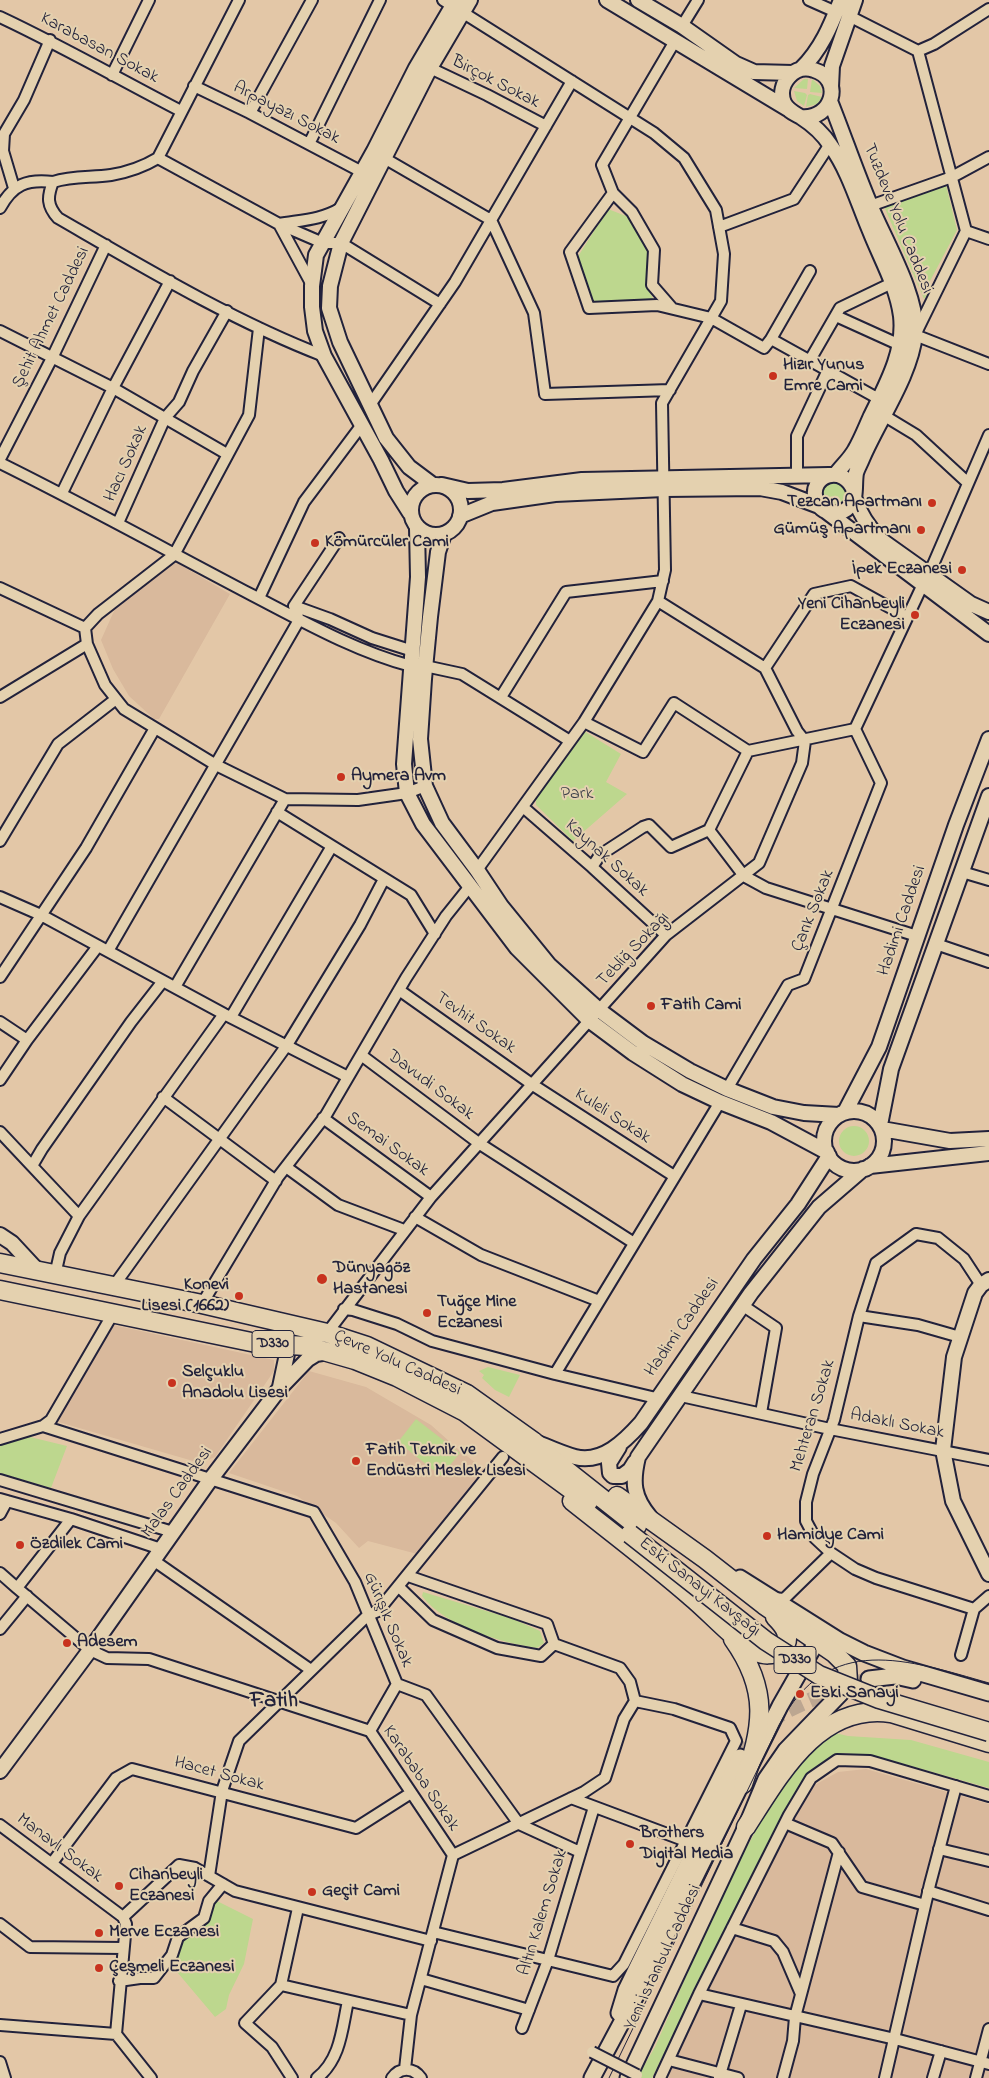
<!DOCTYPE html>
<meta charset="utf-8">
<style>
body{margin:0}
canvas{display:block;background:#e3c7a7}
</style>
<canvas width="989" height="2078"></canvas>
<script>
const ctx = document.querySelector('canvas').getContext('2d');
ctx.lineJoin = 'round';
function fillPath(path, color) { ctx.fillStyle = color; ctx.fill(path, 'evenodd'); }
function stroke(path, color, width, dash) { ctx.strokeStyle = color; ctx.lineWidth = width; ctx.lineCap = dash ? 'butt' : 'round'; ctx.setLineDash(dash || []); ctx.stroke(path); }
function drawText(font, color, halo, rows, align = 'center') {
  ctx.font = font + ' "Indie Flower",sans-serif'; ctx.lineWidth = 4; ctx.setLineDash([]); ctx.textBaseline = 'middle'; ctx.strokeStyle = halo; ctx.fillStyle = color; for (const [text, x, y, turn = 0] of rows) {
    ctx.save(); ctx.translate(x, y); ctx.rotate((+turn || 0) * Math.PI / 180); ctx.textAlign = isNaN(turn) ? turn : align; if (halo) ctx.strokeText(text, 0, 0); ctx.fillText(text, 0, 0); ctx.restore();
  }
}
fillPath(new Path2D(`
 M177 563 230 594 159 719H154L129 696 113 669 101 640 114 611 166 567Z
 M113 1325 274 1360V1371L215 1457 200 1463 55 1421Z
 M309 1371 366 1387 431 1425 459 1450 489 1473 421 1555 368 1541 359 1548 336 1523 297 1496 229 1473Z
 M866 1769 989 1804V2078H653L760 1866 811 1787 838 1772Z`), '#d9b99c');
fillPath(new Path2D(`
 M804 79H808L807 89 794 88Z
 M812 79 820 86 822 93 810 92Z
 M794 91 805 93 807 95 804 106 797 101Z
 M810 94 822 97 817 104 806 107 808 95Z
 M946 185 957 230 929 283 932 288 924 299 883 204Z
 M608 209 631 218 650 253 647 286 654 301H592L577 258Z
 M821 494a13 13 0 1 1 26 0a13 13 0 1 1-26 0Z
 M584 731 621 754 606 782 627 794 573 841 536 805V799Z
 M839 1141a15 15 0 1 1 30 0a15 15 0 1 1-30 0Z
 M488 1367 520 1375 509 1397 495 1390 482 1378 484 1375 479 1371Z
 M416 1419 460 1453 441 1476 398 1442Z
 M30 1437 67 1446 51 1488 0 1473V1446L7 1441Z
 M423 1592 513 1619 540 1631 544 1643 537 1648C499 1642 446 1627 422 1596Z
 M835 1733 848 1736 911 1740 989 1762V1788L879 1757 843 1753 818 1768 798 1790 718 1942 652 2078H637L655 2047 726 1886 775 1795 813 1747Z
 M215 1900 253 1919 244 1964 229 1995 226 2009 215 2017 172 1966 173 1948 181 1940 196 1931Z`), '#bdd78e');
stroke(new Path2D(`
 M740 1757C746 1746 752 1737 760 1729 782 1708 840 1688 869 1679`), '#bca691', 15, [15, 8]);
const street = new Path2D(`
 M239 0 158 158C143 167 129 172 111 175 91 178 73 175 53 182 47 197 47 206 58 218 143 267 233 321 324 356
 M443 0 654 133 684 158 716 210 724 254 721 301 662 403 665 570 658 601 584 722 477 870
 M809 0 836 12
 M849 16 918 51 966 231 915 335 989 364
 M0 17C62 46 121 80 181 111
 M682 26 698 0
 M675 41 602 165 613 193 570 252 589 308 657 305 711 318 764 348 771 339 810 271
 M918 51 934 44 989 9
 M430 68 487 95 546 126
 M112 75 149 0
 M194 86 250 113 362 172
 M250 113 312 0
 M309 144 380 0
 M158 158 279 224 323 243H341L440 304
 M384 158 491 220 534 313 545 394 670 390
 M14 188 3 151 4 134 24 100 50 40
 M613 193 632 212 654 250 652 285 672 308
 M870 206 952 177 989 157
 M0 208C13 184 27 179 53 182
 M719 227 794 199 830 144
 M966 231 989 239
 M312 285 279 224C302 220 321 220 341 208
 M836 316 900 345
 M259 328 249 415 174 555 98 614 85 628 87 644 105 685 124 709 216 765 285 799 358 800 407 793 425 786
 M0 331 113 388 227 454
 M771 339 879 399
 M810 360 840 308 892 283
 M370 405 455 282 572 81
 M883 415 916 435 968 483
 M0 459 53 356 106 245
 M0 463C85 505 168 551 252 595 304 622 355 651 411 666
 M797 476V436L828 370
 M62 493 113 388 170 281
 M118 523 165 418 179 402 193 371 227 311
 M929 574 989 435
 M0 588 85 628
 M259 598 304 502 361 426
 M294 606 330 619 372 638 413 651
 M294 606 339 538
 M425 666 462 674 570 741
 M765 668 814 594 851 586 907 617
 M0 697 87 644
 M501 697 566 592 663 581
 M584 722 643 752 674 703 748 751
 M855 729 923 584
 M523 807 592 867 666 935
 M277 812 411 895 435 934
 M709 830 744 876 766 888 917 936
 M709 830 748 751 855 729
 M0 841 58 744 116 699
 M592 867 600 855 643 827 649 825 671 847 709 830
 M962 872 989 880
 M0 897 41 915 224 1014 348 1077
 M936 944 989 962
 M108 951 299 620 294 606
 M0 977 86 848 155 728
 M175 987 285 799
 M399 990 533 1085 674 1176
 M231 1017 332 846
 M0 1022 27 1040
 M361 1055 480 1144 634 1243
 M0 1080 27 1040 98 946
 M727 1089 788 985 804 979 881 783 855 729
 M163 1097 276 1181
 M323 1118 431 1197
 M0 1132 79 1216
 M32 1166 42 1149 131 1022 163 981
 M286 1167 338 1205 404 1230
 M415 1217 481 1255 599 1301
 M55 1275 60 1253 79 1216 224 1014
 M113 1287 287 1045 360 925 384 879
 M202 1304 278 1177 326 1115 406 978 446 916 470 886
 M742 1305 776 1328 761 1413
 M344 1309 353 1310 397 1324 432 1341 555 1374 656 1398
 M859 1316 918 1325 960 1337
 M327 1333 431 1197 666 935 759 863 802 763 805 741 797 731 765 668 658 601
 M555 1374 720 1102
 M681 1396 830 1429 989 1460
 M43 1426 51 1420 111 1317 116 1312
 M0 1439 43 1426 314 1512 355 1582 397 1684 426 1695 519 1824 580 1852
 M0 1480 173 1532
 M0 1499 71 1519 161 1549
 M0 1514 7 1501
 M71 1519 17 1588 90 1650 107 1658 149 1659 370 1731 453 1855 411 2015 405 2069
 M153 1560 311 1670
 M0 1573 17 1588
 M408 1576 547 1624 554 1644
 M399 1587 433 1620 497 1648 541 1656 554 1644 620 1668 630 1682 635 1701 624 1719 605 1778 584 1792 453 1855
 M773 1598 784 1599 831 1553
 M974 1609 876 1578 855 1569 831 1553 815 1538 806 1521V1502L813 1474 834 1420 859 1316 876 1263 916 1234 938 1238 964 1259 981 1285
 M0 1629 27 1596
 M961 1655 974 1609 989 1596
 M370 1731 397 1684
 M989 1796 870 1761 837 1760 811 1778 789 1815 699 1994 895 2039 989 2064
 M571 1798 686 1841
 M785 1823 832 1843 862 1887 925 1905
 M0 1825 123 1917
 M939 1849 989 1861
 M52 1863 116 1778 132 1769 356 1828 411 1793
 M209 1876 222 1791 239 1741 368 1615 378 1611 503 1457
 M928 1891 989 1910
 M0 1924 30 1947 123 1948
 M732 1928 774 1941 783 1952 801 1994
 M433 1932 613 1976 624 1964 736 1741 730 1728 674 1709 635 1701
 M421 1979 529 2010
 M119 1981 140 1978H154L172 1955 178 1937 204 1918 209 1901 223 1884
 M281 1985 411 2015
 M0 2025 116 2034
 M522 2028 548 1960 594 1807
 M669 2060 738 2078
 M0 2062 5 2078
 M151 2078 116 2034 126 1924 123 1917 179 1865 195 1868 235 1891 431 1941
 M292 2078 272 2047 245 2023 281 1985 298 1908
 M317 2078C341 2059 342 2028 348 2001
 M392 2078C400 2067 413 2067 421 2078
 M660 2078 699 1994
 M719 2078 741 2005
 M783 2078 793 2041 795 2017 839 1852
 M885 2078 930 1884 956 1786
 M933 2078 941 2051
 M976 2078 989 2029`);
const secondary = new Path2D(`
 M607 0 788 109
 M638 0 682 26 736 64 754 72 793 73
 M801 69C821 50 831 25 841 0
 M831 87 832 66 855 0
 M830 101C844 136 856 172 871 207 885 241 919 298 915 334 911 375 878 421 862 459 860 464 857 469 856 473 854 484 857 498 850 506 840 517 821 515 816 500 808 475 844 463 854 491
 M801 117C833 120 844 79 814 70 795 63 776 84 784 103 788 111 794 113 801 117 812 124 824 135 831 146 849 171 858 203 870 231 881 259 897 286 901 316 905 352 886 385 871 416 866 427 861 440 855 450 850 459 842 466 836 474
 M411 510a25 25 0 1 1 50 0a25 25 0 1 1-50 0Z
 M433 485 409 467 386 438 340 342 329 308 330 286 341 243 430 68 470 0
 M442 485 468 491 503 490 582 480 829 475
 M854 497C860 515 868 527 881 540L971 604 989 612
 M827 512 989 634
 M410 513 396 491 381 460 324 356 315 331 312 307V286L316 255 374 151 416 68 456 0
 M460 516 492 503 555 494 664 489 760 488 782 492 819 506
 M417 528 418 577 404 764 407 793 423 824 517 948 590 1021 633 1053 682 1084 720 1102 771 1122 827 1152
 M444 534 438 552 430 617 424 679 420 739 425 786 442 823 477 870 501 906 549 965 599 1010 643 1043 690 1071 727 1089 773 1107 804 1113 839 1115
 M824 1141a30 30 0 1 1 60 0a30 30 0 1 1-60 0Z
 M845 1112 879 1047 956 825 989 739
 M880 1125 891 1069 989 796
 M882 1129 950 1141 989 1139
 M870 1166 989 1153
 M0 1235 12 1243 38 1271
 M989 1280 981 1285 975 1293 954 1357 943 1450 953 1501 989 1574
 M270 1346 280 1348 287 1354 280 1387
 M538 1443C550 1448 563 1454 575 1457 602 1464 625 1441 641 1423L754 1259 798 1204 829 1156
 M619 1447 609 1463 610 1473 613 1476H622L630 1470 635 1462
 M650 1517C633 1497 632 1482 638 1457L751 1293 819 1207 863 1169
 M0 1771 90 1650 210 1480 280 1388 308 1359 316 1354 328 1352`);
const primary = new Path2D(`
 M740 1578 840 1641 864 1653 903 1668 989 1693
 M869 1679 895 1676 913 1680
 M619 2013 626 1990 740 1757
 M592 2078 641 1986 780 1706 817 1641
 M628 2078 746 1827 766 1779 786 1750 841 1693 848 1682`);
const highway = new Path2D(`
 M0 1263 202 1304 327 1333 367 1346 467 1394 533 1441 556 1462 637 1526
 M0 1290 256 1343 306 1346 355 1360 397 1377 465 1412 588 1502
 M617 1496 705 1559 764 1605 834 1653 847 1666 848 1682
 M572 1501C611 1532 652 1563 690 1596 712 1614 732 1639 757 1652 771 1659 792 1650 786 1632 784 1626 779 1621 775 1617
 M733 1639C770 1691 763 1727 743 1784
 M746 1827C779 1776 819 1702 891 1713L989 1743`);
stroke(street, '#22223b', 14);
stroke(secondary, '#22223b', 18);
stroke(primary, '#22223b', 19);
stroke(highway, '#22223b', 21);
stroke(street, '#e4d1af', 10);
stroke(secondary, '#e4d1af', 14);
stroke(primary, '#e4d1af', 15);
stroke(highway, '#e4d1af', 18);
stroke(new Path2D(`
 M609 2078 779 1725C828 1631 908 1660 989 1683`), '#22223b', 1);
const streetBridge = new Path2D(`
 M592 2052 637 2075`);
const highwayBridge = new Path2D(`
 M630 1534 766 1641 819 1675 879 1699 989 1732`);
stroke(streetBridge, '#22223b', 14, []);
stroke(highwayBridge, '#22223b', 21, []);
stroke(streetBridge, '#e4d1af', 10);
stroke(highwayBridge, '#e4d1af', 18);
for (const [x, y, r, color] of [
 [773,376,5,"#c8321e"],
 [932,503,5,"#c8321e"],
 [921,530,5,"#c8321e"],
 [315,543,5,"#c8321e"],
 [962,570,5,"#c8321e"],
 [915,615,5,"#c8321e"],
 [341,777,5,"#c8321e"],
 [651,1006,5,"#c8321e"],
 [322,1279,6,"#c8321e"],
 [239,1296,5,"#c8321e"],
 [427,1313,5,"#c8321e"],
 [172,1383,5,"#c8321e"],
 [356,1461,5,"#c8321e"],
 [767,1536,5,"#c8321e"],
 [20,1545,5,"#c8321e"],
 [67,1643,5,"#c8321e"],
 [800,1694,5,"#c8321e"],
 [630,1844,5,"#c8321e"],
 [119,1886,5,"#c8321e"],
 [312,1892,5,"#c8321e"],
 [99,1933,5,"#c8321e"],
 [99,1968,5,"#c8321e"]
]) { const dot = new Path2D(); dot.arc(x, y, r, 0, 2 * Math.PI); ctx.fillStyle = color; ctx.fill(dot); stroke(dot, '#e4d1af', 2); }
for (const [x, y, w] of [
 [273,1344,42],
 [795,1660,42]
]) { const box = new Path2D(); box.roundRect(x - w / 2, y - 13.5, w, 27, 4); ctx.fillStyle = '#e4d1af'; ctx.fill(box); stroke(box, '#22223b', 1); }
drawText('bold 16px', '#22223b', null, [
 ["D330",273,1344],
 ["D330",795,1660]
]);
drawText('18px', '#22223b', '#e4d1af', [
 ["Karabasan Sokak",99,49,28],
 ["Birçok Sokak",495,83,27],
 ["Arpayazı Sokak",286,114,27],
 ["Tuzdeve Yolu Caddesi",897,219,68],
 ["Şehit Ahmet Caddesi",52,318,-64],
 ["Hacı Sokak",127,464,-66],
 ["Kaynak Sokak",606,859,42],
 ["Çarık Sokak",814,911,-68],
 ["Hadimi Caddesi",903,921,-71],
 ["Tebliğ Sokağı",634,950,-46],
 ["Tevhit Sokak",475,1024,35],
 ["Davudi Sokak",430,1086,37],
 ["Kuleli Sokak",612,1117,33],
 ["Semai Sokak",387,1145,36],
 ["Hadimi Caddesi",683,1328,-55],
 ["Çevre Yolu Caddesi",397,1364,24],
 ["Mehteran Sokak",814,1416,-73],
 ["Adaklı Sokak",897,1425,11],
 ["Malas Caddesi",178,1493,-54],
 ["Eski Sanayi Kavşağı",699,1588,38],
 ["Gürışık Sokak",387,1620,67],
 ["Hacet Sokak",219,1775,15],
 ["Karababa Sokak",420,1779,56],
 ["Manavlı Sokak",59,1849,37],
 ["Altın Kalem Sokak",544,1913,-73],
 ["Yeni İstanbul Caddesi",664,1958,-65]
]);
drawText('bold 18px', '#22223b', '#e4d1af', [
 ["Hızır Yunus",783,366],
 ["Emre Cami",783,387],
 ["Tezcan Apartmanı",922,503,"right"],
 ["Gümüş Apartmanı",911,530,"right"],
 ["Kömürcüler Cami",325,543],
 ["İpek Eczanesi",952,570,"right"],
 ["Yeni Cihanbeyli",905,605,"right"],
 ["Eczanesi",905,626,"right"],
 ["Aymera Avm",351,777],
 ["Fatih Cami",661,1006],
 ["Dünyagöz",333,1269],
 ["Hastanesi",333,1290],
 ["Konevi",229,1286,"right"],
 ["Lisesi (1662)",229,1307,"right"],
 ["Tuğçe Mine",437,1303],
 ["Eczanesi",437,1324],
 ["Selçuklu",182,1373],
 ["Anadolu Lisesi",182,1394],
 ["Fatih Teknik ve",366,1451],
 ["Endüstri Meslek Lisesi",366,1472],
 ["Hamidye Cami",777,1536],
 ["Özdilek Cami",30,1545],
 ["Adesem",77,1643],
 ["Eski Sanayi",810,1694],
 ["Brothers",640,1834],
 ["Digital Media",640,1855],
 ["Cihanbeyli",129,1876],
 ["Eczanesi",129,1897],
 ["Geçit Cami",322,1892],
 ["Merve Eczanesi",109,1933],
 ["Çeşmeli Eczanesi",109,1968]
], 'left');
drawText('18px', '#393d47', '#e4d1af', [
 ["Park",577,795]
]);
drawText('bold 22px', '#22223b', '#e4d1af', [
 ["Fatih",274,1702]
]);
</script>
